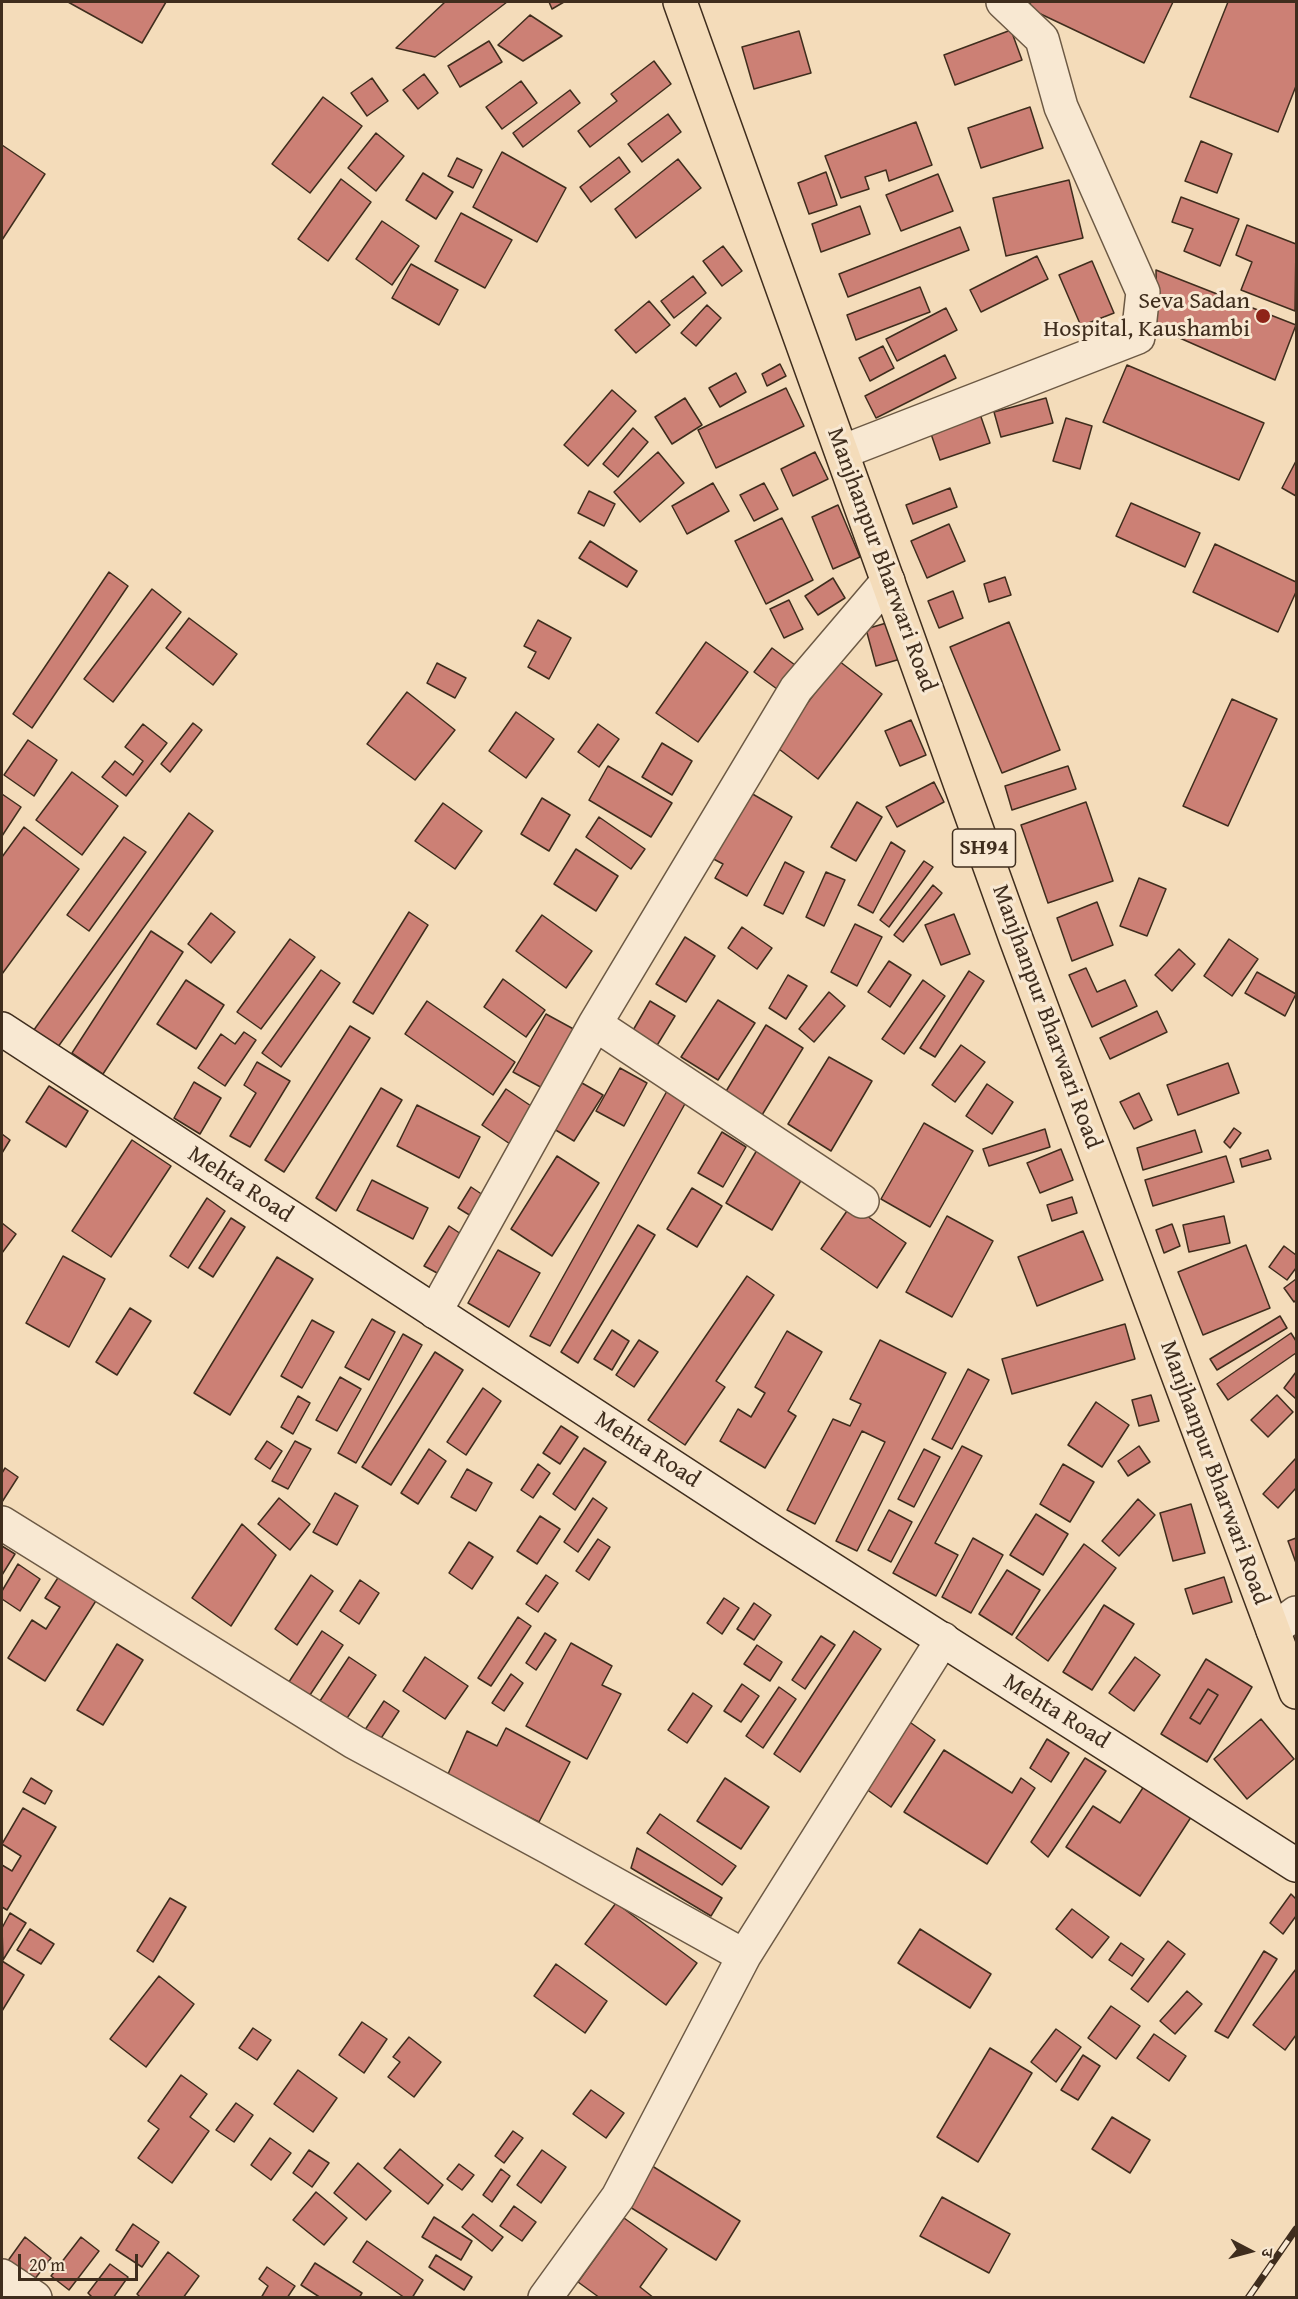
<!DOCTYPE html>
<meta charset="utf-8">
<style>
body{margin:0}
#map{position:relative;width:1298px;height:2299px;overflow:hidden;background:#f4dcba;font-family:"Gentium Book Plus","Noto Serif Devanagari",serif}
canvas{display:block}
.frame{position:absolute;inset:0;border:3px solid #3f2d1d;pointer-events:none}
.north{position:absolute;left:1220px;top:2221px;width:60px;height:60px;-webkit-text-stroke:4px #f8e8d2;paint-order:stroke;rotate:96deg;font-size:16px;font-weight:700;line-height:24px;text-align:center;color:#3f2d1d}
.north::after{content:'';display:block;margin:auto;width:21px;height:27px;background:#3f2d1d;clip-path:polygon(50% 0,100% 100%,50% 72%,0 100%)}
.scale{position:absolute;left:18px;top:2254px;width:120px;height:27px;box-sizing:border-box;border:3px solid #3f2d1d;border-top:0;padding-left:8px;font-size:18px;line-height:21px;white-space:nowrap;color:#3f2d1d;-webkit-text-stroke:4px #f8e8d2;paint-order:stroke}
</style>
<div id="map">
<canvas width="1298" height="2299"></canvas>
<div class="frame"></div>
<div class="north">उ</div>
<div class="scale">20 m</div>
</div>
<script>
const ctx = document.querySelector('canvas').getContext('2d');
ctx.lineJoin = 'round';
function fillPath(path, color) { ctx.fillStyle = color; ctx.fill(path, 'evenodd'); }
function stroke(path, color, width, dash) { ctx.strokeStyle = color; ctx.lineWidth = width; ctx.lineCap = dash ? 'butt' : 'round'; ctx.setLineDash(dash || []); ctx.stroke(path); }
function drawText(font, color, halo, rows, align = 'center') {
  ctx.font = font + ' "Gentium Book Plus",serif'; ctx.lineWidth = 6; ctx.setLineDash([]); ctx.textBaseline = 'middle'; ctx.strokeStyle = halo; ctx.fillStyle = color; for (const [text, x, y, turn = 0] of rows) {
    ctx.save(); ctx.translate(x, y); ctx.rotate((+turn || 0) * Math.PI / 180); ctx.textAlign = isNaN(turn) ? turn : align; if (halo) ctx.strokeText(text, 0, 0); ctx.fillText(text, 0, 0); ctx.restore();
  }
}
const building = new Path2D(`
 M68 2H166L142 43Z
 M445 2H507L435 57 396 48Z
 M549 2H564L552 9Z
 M1031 2H1173L1144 63 1028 8Z
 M1228 2H1296V86L1278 132 1190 97Z
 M530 15 562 36 523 61 498 45Z
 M1011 30 1022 60 955 85 944 55Z
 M799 31 811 73 754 89 742 47Z
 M489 41 502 62 460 87 448 66Z
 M654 61 671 84 590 147 578 131 617 101 611 94Z
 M424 74 438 93 418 109 403 90Z
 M372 78 388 101 367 116 351 93Z
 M521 81 537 103 502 129 486 107Z
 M570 90 580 103 523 147 513 133Z
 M323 97 362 126 310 193 272 164Z
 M1030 107 1043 148 981 168 968 128Z
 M668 114 681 132 642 162 628 144Z
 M916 122 932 165 889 181 886 170 865 177 869 189 841 198 825 156Z
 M376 133 404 156 376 191 348 168Z
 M1201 141 1232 154 1217 193 1185 181Z
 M2 145 45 174 2 240Z
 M502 152 566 188 537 242 473 207Z
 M619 157 630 172 591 202 580 187Z
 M457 158 482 170 473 188 448 176Z
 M678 159 701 188 636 238 615 209Z
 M826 172 837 205 809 214 798 183Z
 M423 173 453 192 436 219 406 200Z
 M938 174 953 211 901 231 886 195Z
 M341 179 371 202 328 261 298 239Z
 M1069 180 1083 238 1006 256 993 198Z
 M1181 197 1239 219 1220 266 1184 251 1193 229 1172 222Z
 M860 206 870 234 821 252 812 224Z
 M461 213 512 240 485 288 435 261Z
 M382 221 419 246 392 285 356 259Z
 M1247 225 1296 244 1295 311 1241 290 1252 262 1236 255Z
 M960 227 969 250 848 297 839 274Z
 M723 246 742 271 722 286 703 261Z
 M1037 256 1048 279 981 312 970 290Z
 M1092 261 1114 313 1081 326 1059 275Z
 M411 264 458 290 439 325 392 298Z
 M1156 270 1296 325 1275 380 1157 328Z
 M693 276 706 293 674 318 661 301Z
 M920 287 930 312 856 340 847 315Z
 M649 301 670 325 636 353 615 330Z
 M707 305 721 318 696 346 681 333Z
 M946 308 957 330 897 361 886 339Z
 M883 346 894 368 870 381 859 358Z
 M945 355 956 378 876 418 865 396Z
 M780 364 786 376 767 386 762 374Z
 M1127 365 1264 423 1239 480 1103 422Z
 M736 373 746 392 720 407 709 388Z
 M786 388 804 426 716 468 698 430Z
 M612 390 636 411 588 466 564 445Z
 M685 398 702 425 672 444 655 417Z
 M1046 398 1053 423 1001 437 994 412Z
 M980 414 990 443 940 460 930 431Z
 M1066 418 1092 426 1080 469 1053 461Z
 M633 428 648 442 618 477 603 464Z
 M658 452 684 483 640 522 614 492Z
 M815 452 828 479 793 496 781 469Z
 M1296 461V496L1282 488Z
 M713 483 729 511 687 534 672 506Z
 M764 483 778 509 754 521 740 495Z
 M950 488 957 507 913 524 906 505Z
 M589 491 615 504 604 526 578 513Z
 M1131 503 1200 533 1185 567 1116 536Z
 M838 505 860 557 833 569 812 517Z
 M782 518 813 580 766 604 735 541Z
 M949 524 965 561 927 578 911 541Z
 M590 541 637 571 627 587 579 558Z
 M1215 544 1296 582V592L1278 632 1193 592Z
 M109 572 128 586 32 728 13 714Z
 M1005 577 1011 595 989 602 984 584Z
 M833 578 845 598 818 615 805 596Z
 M152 589 181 612 113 702 84 679Z
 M953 591 963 618 939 628 928 601Z
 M789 600 803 629 784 638 770 609Z
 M189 618 237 654 213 685 166 648Z
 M538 620 571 638 549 679 528 667 536 652 524 646Z
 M893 621 904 658 876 666 866 629Z
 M1009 622 1060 750 1002 773 950 647Z
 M706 642 748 672 698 742 656 713Z
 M772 648 795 665 777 689 754 672Z
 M839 661 882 694 818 779 775 746Z
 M437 663 466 678 455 698 427 683Z
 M407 692 455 730 415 780 367 744Z
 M1232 699 1277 719 1228 826 1183 806Z
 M516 712 554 739 526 778 489 751Z
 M911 720 926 755 900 766 885 731Z
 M193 723 202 730 170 772 161 764Z
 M143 724 167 743 126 796 102 777 115 761 133 775 143 761 125 747Z
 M598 724 619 739 599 767 578 752Z
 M28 740 57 760 34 796 4 775Z
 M662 743 692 761 672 795 642 777Z
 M608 766 672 803 651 837 589 800Z
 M1068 766 1076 789 1012 810 1005 786Z
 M72 772 118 806 82 855 36 820Z
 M934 782 944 802 897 827 886 807Z
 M744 789 792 817 747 896 715 878 723 864 706 855Z
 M2 794 21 807 2 836Z
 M542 798 570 815 549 851 521 834Z
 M857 802 882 817 856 861 831 847Z
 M1086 802 1113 881 1048 903 1021 825Z
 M443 803 482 831 455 869 415 841Z
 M189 813 213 831 55 1051 31 1034Z
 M599 817 645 849 631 869 586 837Z
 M24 827 79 869 2 974V857Z
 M124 837 146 852 89 931 67 915Z
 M891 842 905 851 873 913 858 905Z
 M576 849 618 876 596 911 554 884Z
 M924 861 933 867 889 927 880 920Z
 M785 862 804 872 783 914 764 905Z
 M826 872 845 880 824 926 806 917Z
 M1139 878 1166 889 1147 936 1120 926Z
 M933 885 942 893 903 942 894 935Z
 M1097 902 1113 945 1072 961 1057 918Z
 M409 912 428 925 373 1014 353 1002Z
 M211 913 235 932 211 963 188 944Z
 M954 914 970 954 941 965 925 925Z
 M542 915 592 951 566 988 516 951Z
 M855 924 882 937 857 986 831 972Z
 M742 927 772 948 757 969 728 948Z
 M151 931 183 952 103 1074 72 1053Z
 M685 937 715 956 686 1002 656 984Z
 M290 939 315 957 261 1029 237 1012Z
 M1229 939 1258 959 1232 996 1204 976Z
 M1179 949 1195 964 1172 991 1155 975Z
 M889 961 911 975 890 1007 868 992Z
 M1086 968 1097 992 1125 980 1137 1006 1092 1027 1069 975Z
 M321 970 340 983 281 1067 262 1053Z
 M969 971 984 981 935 1057 920 1048Z
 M1257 972 1296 994 1285 1016 1245 993Z
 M788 975 807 986 786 1019 769 1008Z
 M503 979 545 1010 526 1037 484 1007Z
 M186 980 224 1005 196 1049 157 1024Z
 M923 980 945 996 904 1054 882 1039Z
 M829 992 845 1006 814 1042 799 1029Z
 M718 1000 755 1023 718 1080 681 1057Z
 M427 1001 515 1062 493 1095 405 1034Z
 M650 1001 675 1016 656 1047 632 1032Z
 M1157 1011 1167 1032 1110 1059 1100 1038Z
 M546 1014 579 1032 546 1090 513 1072Z
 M766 1025 803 1048 762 1115 725 1093Z
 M350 1026 370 1038 284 1172 265 1160Z
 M244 1032 256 1040 225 1086 198 1068 221 1034 235 1044Z
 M961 1045 985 1062 955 1102 932 1085Z
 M829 1057 872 1081 831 1151 788 1124Z
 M257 1062 290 1081 250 1147 230 1136 256 1093 244 1085Z
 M1228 1063 1239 1093 1178 1115 1167 1085Z
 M620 1068 647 1083 624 1126 596 1111Z
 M194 1082 221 1098 200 1134 174 1118Z
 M582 1083 603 1095 574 1141 554 1129Z
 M987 1084 1013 1102 992 1134 966 1116Z
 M49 1086 88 1111 66 1147 26 1122Z
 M381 1088 402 1100 336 1211 316 1198Z
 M506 1089 537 1110 513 1146 482 1125Z
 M667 1091 686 1102 550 1346 530 1336Z
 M1139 1093 1152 1120 1134 1129 1120 1102Z
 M417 1105 480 1137 459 1178 397 1146Z
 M924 1123 973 1151 930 1227 881 1199Z
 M1234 1128 1241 1133 1230 1148 1224 1142Z
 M1045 1129 1050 1147 989 1166 983 1149Z
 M1195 1130 1202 1152 1143 1170 1137 1148Z
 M722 1132 746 1147 723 1187 698 1173Z
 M2 1134 10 1140 2 1153Z
 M132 1140 171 1166 111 1257 72 1231Z
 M1061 1149 1073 1180 1040 1193 1027 1163Z
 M757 1150 803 1177 772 1230 726 1203Z
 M1268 1150 1271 1159 1242 1167 1240 1159Z
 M557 1156 599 1183 552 1256 511 1229Z
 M1226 1156 1234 1182 1153 1206 1145 1180Z
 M372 1180 428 1208 413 1239 357 1210Z
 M471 1187 489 1199 476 1219 458 1208Z
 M692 1188 722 1206 697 1247 667 1229Z
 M1072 1197 1077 1213 1052 1221 1047 1205Z
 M207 1198 225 1211 188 1268 170 1256Z
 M851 1205 906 1243 877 1288 821 1249Z
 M947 1216 993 1241 952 1317 906 1292Z
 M1224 1216 1230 1243 1189 1252 1183 1225Z
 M231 1218 245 1227 213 1277 199 1268Z
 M2 1223 16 1234 2 1253Z
 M1172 1224 1180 1246 1164 1253 1156 1230Z
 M638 1225 655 1235 578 1363 561 1352Z
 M449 1226 464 1236 439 1274 424 1266Z
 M1083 1231 1103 1280 1037 1306 1018 1257Z
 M1246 1245 1270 1308 1203 1335 1178 1272Z
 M1284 1246 1296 1255V1268L1287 1280 1269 1267Z
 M498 1250 540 1273 509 1327 468 1303Z
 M63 1256 105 1279 69 1347 26 1323Z
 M277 1257 313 1279 230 1415 194 1393Z
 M747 1276 774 1295 716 1381 725 1387 685 1445 648 1420Z
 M1296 1279V1300L1294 1302 1284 1288Z
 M130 1308 151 1321 117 1375 96 1362Z
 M1280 1316 1287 1328 1217 1370 1210 1359Z
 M372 1319 395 1332 369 1380 345 1367Z
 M312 1320 334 1332 302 1388 281 1376Z
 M1125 1324 1135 1359 1012 1394 1002 1359Z
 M612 1330 629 1341 612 1370 594 1359Z
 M787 1331 822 1352 788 1411 796 1416 765 1468 720 1441 738 1409 751 1417 765 1393 755 1387Z
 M1291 1333 1296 1341V1353L1228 1400 1217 1384Z
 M403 1334 422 1345 356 1463 338 1453Z
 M639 1340 658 1352 634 1387 616 1375Z
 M880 1340 946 1373 857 1551 836 1541 885 1442 862 1431 815 1524 787 1510 833 1419 850 1426 861 1404 850 1399Z
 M435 1352 463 1370 391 1485 362 1467Z
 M968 1369 989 1380 952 1449 932 1439Z
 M1296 1372V1399L1284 1388Z
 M340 1377 361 1389 337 1431 316 1420Z
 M483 1388 501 1401 466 1455 447 1442Z
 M1151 1395 1159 1421 1139 1426 1132 1400Z
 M1277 1395 1293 1412 1268 1437 1251 1420Z
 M298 1396 310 1403 293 1434 281 1427Z
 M1096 1402 1129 1425 1102 1467 1068 1445Z
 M561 1426 578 1437 560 1464 543 1453Z
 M267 1441 282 1451 270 1469 255 1459Z
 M295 1441 311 1449 288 1489 272 1481Z
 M962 1446 982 1456 935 1543 958 1555 936 1596 893 1573Z
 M1139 1446 1150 1462 1128 1476 1118 1461Z
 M584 1448 606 1462 575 1510 553 1494Z
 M429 1449 446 1461 418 1504 401 1493Z
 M924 1449 940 1457 914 1507 898 1499Z
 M1296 1458V1488L1278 1508 1263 1494Z
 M538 1464 550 1473 533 1498 521 1490Z
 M1063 1464 1094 1482 1070 1522 1040 1504Z
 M5 1468 18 1477 2 1502V1473Z
 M467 1469 492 1483 476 1511 451 1497Z
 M335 1493 358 1506 337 1545 313 1532Z
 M279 1498 310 1524 290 1550 258 1524Z
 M593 1498 607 1508 578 1552 564 1542Z
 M1138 1499 1155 1515 1119 1556 1102 1541Z
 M1191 1504 1205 1553 1173 1561 1160 1513Z
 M889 1510 912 1522 891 1562 868 1550Z
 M1036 1514 1068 1534 1043 1575 1010 1555Z
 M540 1516 560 1529 537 1564 517 1551Z
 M242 1524 276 1555 231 1626 192 1598Z
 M973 1538 1003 1555 971 1613 942 1597Z
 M1296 1538V1563L1288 1541Z
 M598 1539 610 1547 589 1580 576 1571Z
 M469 1542 493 1557 472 1589 449 1573Z
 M1084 1544 1116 1568 1048 1661 1016 1638Z
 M2 1546 15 1554 2 1575Z
 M18 1564 40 1579 20 1611 2 1599V1591Z
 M1007 1570 1040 1590 1012 1635 979 1614Z
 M61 1573 99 1596 45 1681 8 1658 32 1620 46 1629 60 1607 45 1598Z
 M311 1575 333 1591 297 1645 275 1629Z
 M546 1575 558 1583 538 1612 526 1604Z
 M1224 1577 1232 1602 1193 1614 1185 1589Z
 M360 1580 379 1593 359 1624 340 1611Z
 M724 1598 739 1608 722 1634 707 1623Z
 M754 1603 771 1615 754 1640 737 1629Z
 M1104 1605 1134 1624 1092 1690 1063 1672Z
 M518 1617 531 1626 491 1686 478 1678Z
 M322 1631 343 1645 304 1704 283 1691Z
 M854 1631 881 1649 800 1772 774 1754Z
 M545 1633 556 1640 536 1670 526 1663Z
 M821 1636 835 1645 805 1689 792 1680Z
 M571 1643 612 1666 602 1685 621 1694 587 1759 526 1726Z
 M117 1644 143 1660 103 1725 77 1710Z
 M757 1645 782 1662 770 1681 744 1664Z
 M349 1657 376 1675 339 1730 312 1713Z
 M425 1657 468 1686 445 1719 403 1691Z
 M1135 1657 1160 1675 1134 1711 1109 1693Z
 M1206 1659 1252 1687 1207 1762 1161 1734ZM1208 1689 1218 1695 1200 1724 1190 1718Z
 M511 1674 523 1683 504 1711 492 1703Z
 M742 1684 759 1696 741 1722 724 1711Z
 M779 1687 796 1699 763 1748 746 1736Z
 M1208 1689 1218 1695 1200 1724 1190 1718Z
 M693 1693 712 1706 687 1743 668 1730Z
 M384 1701 399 1711 370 1755 355 1745Z
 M904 1718 935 1740 891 1807 862 1786Z
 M1261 1719 1294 1759 1247 1799 1214 1759Z
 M506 1728 570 1762 539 1822 505 1805 496 1808 448 1774 467 1731 497 1746Z
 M1047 1739 1069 1753 1051 1782 1030 1768Z
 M944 1750 1012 1793 1021 1778 1035 1788 987 1864 904 1812Z
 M1085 1758 1106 1771 1048 1857 1031 1842Z
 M31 1778 52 1791 45 1804 23 1792Z
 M725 1778 769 1807 741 1849 697 1821Z
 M1148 1780 1195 1811 1140 1896 1066 1847 1093 1806 1120 1823Z
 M23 1808 56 1827 7 1910 2 1907V1865L12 1871 21 1856 2 1844Z
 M660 1814 736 1866 722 1885 647 1833Z
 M637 1848 722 1898 711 1916 631 1868Z
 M1291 1894 1296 1899V1916L1283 1934 1270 1923Z
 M170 1898 186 1907 153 1962 137 1951Z
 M616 1903 697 1963 666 2005 585 1944Z
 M1072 1909 1109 1937 1092 1958 1056 1929Z
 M10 1913 26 1923 3 1960 2 1928Z
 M30 1929 54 1944 41 1964 17 1950Z
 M920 1929 991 1974 970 2008 898 1963Z
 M1168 1941 1185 1954 1148 2002 1131 1989Z
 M1121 1943 1144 1959 1132 1976 1109 1960Z
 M1264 1951 1277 1959 1228 2038 1215 2031Z
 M2 1961 24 1975 2 2011Z
 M556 1964 607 2001 585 2033 534 1996Z
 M1296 1969V2035L1285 2050 1253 2025Z
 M159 1976 194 2004 146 2067 110 2039Z
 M1187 1991 1202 2004 1175 2034 1160 2021Z
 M1111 2006 1140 2026 1116 2059 1088 2038Z
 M362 2022 387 2039 364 2073 339 2055Z
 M253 2028 271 2040 257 2060 239 2048Z
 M1056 2029 1081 2047 1056 2082 1031 2062Z
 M1154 2034 1186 2056 1169 2081 1137 2058Z
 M409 2037 441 2062 414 2097 388 2077 400 2062 393 2057Z
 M990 2048 1032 2073 978 2162 937 2137Z
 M1083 2055 1100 2066 1078 2100 1061 2090Z
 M298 2070 337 2098 313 2132 274 2104Z
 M181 2075 207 2094 190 2117 209 2131 172 2183 138 2158 159 2129 148 2121Z
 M591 2090 624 2113 606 2138 573 2114Z
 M236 2103 253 2115 234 2142 216 2130Z
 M1112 2117 1150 2140 1130 2173 1092 2149Z
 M513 2131 523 2138 504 2163 495 2156Z
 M270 2138 291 2153 271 2180 251 2165Z
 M400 2149 443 2185 428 2204 384 2168Z
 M309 2150 329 2163 312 2187 293 2173Z
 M542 2150 566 2167 541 2203 517 2185Z
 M358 2163 391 2191 366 2220 334 2193Z
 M459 2164 474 2175 462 2190 447 2179Z
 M649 2164 740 2221 716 2260 625 2204Z
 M501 2169 510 2176 492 2202 483 2195Z
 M316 2192 347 2218 324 2245 293 2220Z
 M942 2197 1010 2234 989 2273 920 2236Z
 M514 2206 536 2222 522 2241 500 2226Z
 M473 2214 503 2237 492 2251 462 2227Z
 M434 2217 472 2241 461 2260 422 2237Z
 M624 2218 667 2249 640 2287 654 2298H600L578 2282Z
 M133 2224 159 2242 142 2267 116 2250Z
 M25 2237 51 2258 27 2289 2 2269Z
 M81 2237 99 2251 69 2290 51 2276Z
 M367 2241 423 2280 412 2298H405L353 2262Z
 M168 2252 199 2276 183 2298H141L137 2294Z
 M436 2255 472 2277 464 2290 429 2267Z
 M315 2263 362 2293 359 2298H321L301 2285Z
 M110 2264 128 2277 113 2298H93L88 2293Z
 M267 2267 295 2286 287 2298H261L268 2286 259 2279Z`);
fillPath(building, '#cc8075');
stroke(building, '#3f2d1d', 1.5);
const street = new Path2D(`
 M842 452 1138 337 1143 292 1061 107 1042 39 1003 2
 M595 1024 862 1201
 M435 1312 595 1024 796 689 888 581
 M2 1523 354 1742 550 1848 744 1956
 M1273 1630 1296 1613
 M2 2276 35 2298
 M545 2298 618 2197 744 1956 943 1639`);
const secondary = new Path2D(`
 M2 1029 767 1528 1296 1865`);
const primary = new Path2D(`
 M680 2 1016 939 1296 1692`);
stroke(street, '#6c5944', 36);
stroke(secondary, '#3f2d1d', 36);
stroke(primary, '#3f2d1d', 36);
stroke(street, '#f8e8d2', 33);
stroke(secondary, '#f8e8d2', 33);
stroke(primary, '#f4dcba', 33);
const rail = new Path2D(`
 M1248 2298 1296 2229`);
stroke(rail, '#3f2d1d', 7);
stroke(rail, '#f8e8d2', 4.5, [14]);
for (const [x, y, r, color] of [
 [1263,316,8,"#8f2418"]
]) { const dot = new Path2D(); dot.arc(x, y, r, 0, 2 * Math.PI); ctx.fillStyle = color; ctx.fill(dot); stroke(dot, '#f8e8d2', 2); }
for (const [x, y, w] of [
 [984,848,63]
]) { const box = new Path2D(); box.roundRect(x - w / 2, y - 19, w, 38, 4.5); ctx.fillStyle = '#f8e8d2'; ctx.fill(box); stroke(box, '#3f2d1d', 1.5); }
drawText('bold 22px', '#3f2d1d', null, [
 ["SH94",984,848]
]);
drawText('24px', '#3f2d1d', '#f8e8d2', [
 ["Seva Sadan",1250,302],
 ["Hospital, Kaushambi",1250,330]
], 'right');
drawText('24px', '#3f2d1d', '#f8e8d2', [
 ["Manjhanpur Bharwari Road",881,560,70],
 ["Manjhanpur Bharwari Road",1046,1017,70],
 ["Mehta Road",240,1185,33],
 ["Mehta Road",647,1450,33],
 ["Manjhanpur Bharwari Road",1214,1473,70],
 ["Mehta Road",1056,1712,32]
]);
</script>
